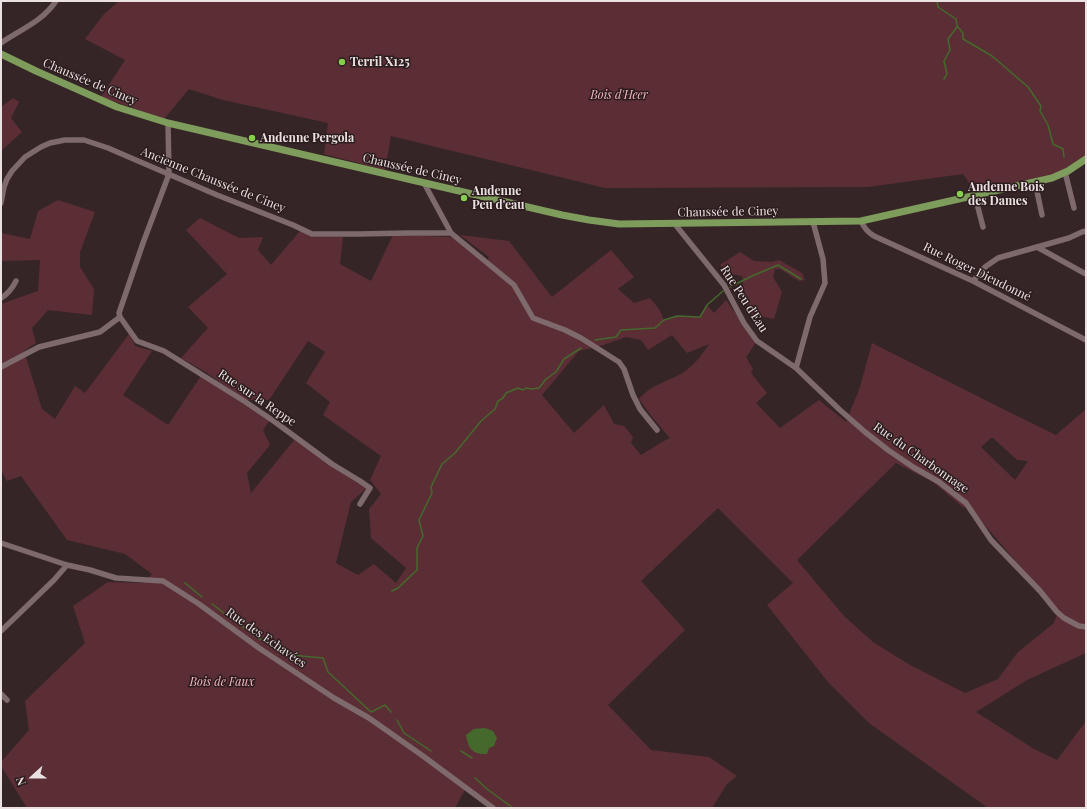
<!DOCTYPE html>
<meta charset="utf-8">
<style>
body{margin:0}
#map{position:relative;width:1087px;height:809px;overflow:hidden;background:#362527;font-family:"Playfair Display",serif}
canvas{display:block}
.frame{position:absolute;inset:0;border:2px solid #ece1e2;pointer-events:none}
.north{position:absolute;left:12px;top:757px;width:40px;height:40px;-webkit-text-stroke:3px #2b1c1e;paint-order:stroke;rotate:249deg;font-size:11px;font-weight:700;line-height:16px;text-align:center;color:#ece1e2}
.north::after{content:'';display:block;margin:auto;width:14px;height:18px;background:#ece1e2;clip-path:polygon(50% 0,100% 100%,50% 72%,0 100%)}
</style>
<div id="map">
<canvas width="1087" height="809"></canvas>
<div class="frame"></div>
<div class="north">N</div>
</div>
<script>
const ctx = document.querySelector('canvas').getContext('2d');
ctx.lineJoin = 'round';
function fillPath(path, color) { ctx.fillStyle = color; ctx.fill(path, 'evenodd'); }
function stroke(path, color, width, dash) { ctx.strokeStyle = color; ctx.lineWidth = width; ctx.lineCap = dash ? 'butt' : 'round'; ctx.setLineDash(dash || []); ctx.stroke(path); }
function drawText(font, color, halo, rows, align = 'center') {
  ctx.font = font + ' "Playfair Display",serif'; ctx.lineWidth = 3; ctx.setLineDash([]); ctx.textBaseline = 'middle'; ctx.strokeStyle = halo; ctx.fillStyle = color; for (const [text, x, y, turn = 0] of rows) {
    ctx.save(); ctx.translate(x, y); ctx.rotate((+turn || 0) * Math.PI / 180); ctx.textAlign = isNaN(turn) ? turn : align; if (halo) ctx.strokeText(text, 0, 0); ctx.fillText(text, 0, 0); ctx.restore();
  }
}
fillPath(new Path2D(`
 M119 1H1086V159L1065 172 976 192 963 174 868 187 605 188 391 136 385 170 324 154 328 123 223 100 189 89 164 119 101 97 125 60 85 39 104 14Z
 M13 98 19 102 11 118 22 132 1 151V107Z
 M58 200 95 212 80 252V267L94 289 92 315 48 310 32 328 36 343 24 351 42 409 55 419 75 386 85 393 129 334 135 346 152 351 123 395 168 425 201 376 269 421 263 430 270 445 247 473 251 493 295 439 367 488 351 502 336 563 358 575 374 564 396 583 406 568 371 538 369 509 381 494 370 480 381 456 323 415 330 402 306 383 325 352 308 341 269 400H246L204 371 181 358 208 328 188 307 227 274 186 230 200 218 239 238 263 237 258 250 271 265 300 231 314 237H343L340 264 371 281 393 235 451 237 458 241 486 264 489 257 460 235 509 241 552 297 611 250 634 277 618 289 634 303 650 298 659 309 664 320 677 316 700 317 707 305 714 313 726 300 733 310 757 341 746 357 753 369 751 373 767 393 756 403 780 428 819 400 846 422 860 387 872 343 1011 413 1056 435 1086 409V653L1027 680 976 712 1034 749 1057 760 1086 721V808H988L869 723 828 682 767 605 793 583 718 508 641 581 685 630 608 705 651 750 709 757 737 776 727 784 712 808H493L466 788 455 808H27L1 766V762L29 730 25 701 85 643 73 606 108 582 144 583 152 574 125 554 67 540 21 476 7 481 1 470V304L38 291 40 260 1 261V233L30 239 38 211ZM672 335 687 353 709 344C702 355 695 364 684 372 670 381 650 385 639 399L652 417 670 438 662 442 641 455 631 443 633 437 624 426 614 424 604 405 574 433 542 395 579 351 600 346 626 337 641 340 648 350ZM992 437 1017 460 1028 461 1015 480 981 447ZM896 463 933 482 964 508 967 504 1058 611 1054 623 1018 652 998 679 965 693 910 665 873 642 844 616 797 560Z
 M740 252 754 261 772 262 779 260 802 273 805 280 799 281 780 269H775L773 277 782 292 774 319 751 314 744 290 742 276 727 273 720 265Z`), '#5b2e35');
fillPath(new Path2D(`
 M485 728 493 731 497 738 494 746 489 748 487 754C472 755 468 748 466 735L474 729Z`), '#45692c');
stroke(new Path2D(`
 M937 1 938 7 956 19 957 26 963 33V39L992 56 1028 87 1041 106 1040 111 1048 125 1053 144 1063 149 1064 157
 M944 79 947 74 944 61 950 50 948 39 957 27
 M730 287 752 276 778 265 801 279
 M595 340 616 337 621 330 655 328 664 320 677 316 700 317 707 305 723 291
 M185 583 202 597
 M392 591 398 588 417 570V548L423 536 419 520 432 493 431 487 442 464 455 453 481 421 495 409 498 401 503 398 506 393 518 388 523 390 526 388 532 389 539 388 546 379 556 372 564 359 581 348
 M212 604 258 638 290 655 323 658 328 672 371 712 385 705 391 712
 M397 720 404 733 431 751
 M461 751 472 758
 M475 778 487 789 513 808`), '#45692c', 1.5);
stroke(new Path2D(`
 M1 43C21 29 42 22 56 1
 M168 123 169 174 143 243 119 313 120 317 137 341 164 351 244 401 275 422 332 464 360 481 370 488 360 504
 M1065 172 1074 208
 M1035 182 1042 215
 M424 183 451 233 514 285 533 318 565 330 581 338 619 362 624 369 633 395 640 409 657 430
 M975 196 983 227
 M1 203 4 187 7 179 12 171 25 157 41 147 50 143 65 140H84L108 148 217 195 293 225 312 234H359L409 233H451
 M861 221C864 228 867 232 874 236L973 281 1086 340
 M674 223 724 285 744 323 757 341 796 368 840 410 865 432 888 450 913 467 939 482 966 503 991 540 1040 591 1057 612 1064 618 1079 626 1086 627
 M1037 247 1086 274
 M973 281 985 267 998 258 1069 238 1082 232 1086 231
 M1 298C8 294 12 289 16 281
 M1 367 39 347 100 332 120 317
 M796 368 810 317 825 283 823 259 813 222
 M1 543 67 565 90 570 116 578 163 581 199 604 259 648 334 698 369 718 423 756 493 808
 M1 631 54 580 67 565
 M1 694 7 700`), '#7e6a6c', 5.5);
stroke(new Path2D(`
 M1 54 36 71 117 107 168 123 562 215 589 220 619 224 861 221 1052 178 1068 171 1086 159`), '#7e9c5b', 7);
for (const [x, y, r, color] of [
 [342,62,4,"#85cf4c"],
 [252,138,4,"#85cf4c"],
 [960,194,4,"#85cf4c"],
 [464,198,4,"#85cf4c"]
]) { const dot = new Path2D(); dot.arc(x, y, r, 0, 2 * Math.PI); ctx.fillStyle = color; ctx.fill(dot); stroke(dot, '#2b1c1e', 1.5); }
drawText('bold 12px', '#ece1e2', '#2b1c1e', [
 ["Terril X125",350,62],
 ["Andenne Pergola",260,138],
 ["Andenne Bois",968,187],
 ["des Dames",968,201],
 ["Andenne",472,191],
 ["Peu d'eau",472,205]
], 'left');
drawText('12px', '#ece1e2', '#2b1c1e', [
 ["Chaussée de Ciney",90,82,23],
 ["Chaussée de Ciney",412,169,13],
 ["Ancienne Chaussée de Ciney",213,180,22],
 ["Chaussée de Ciney",728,212,-1],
 ["Rue Roger Dieudonné",977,272,26],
 ["Rue Peu d'Eau",744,299,57],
 ["Rue sur la Reppe",257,398,34],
 ["Rue du Charbonnage",921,458,35],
 ["Rue des Echavées",266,638,35]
]);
drawText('italic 12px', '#f6b5bc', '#2b1c1e', [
 ["Bois d'Heer",619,95],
 ["Bois de Faux",222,682]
]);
</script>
